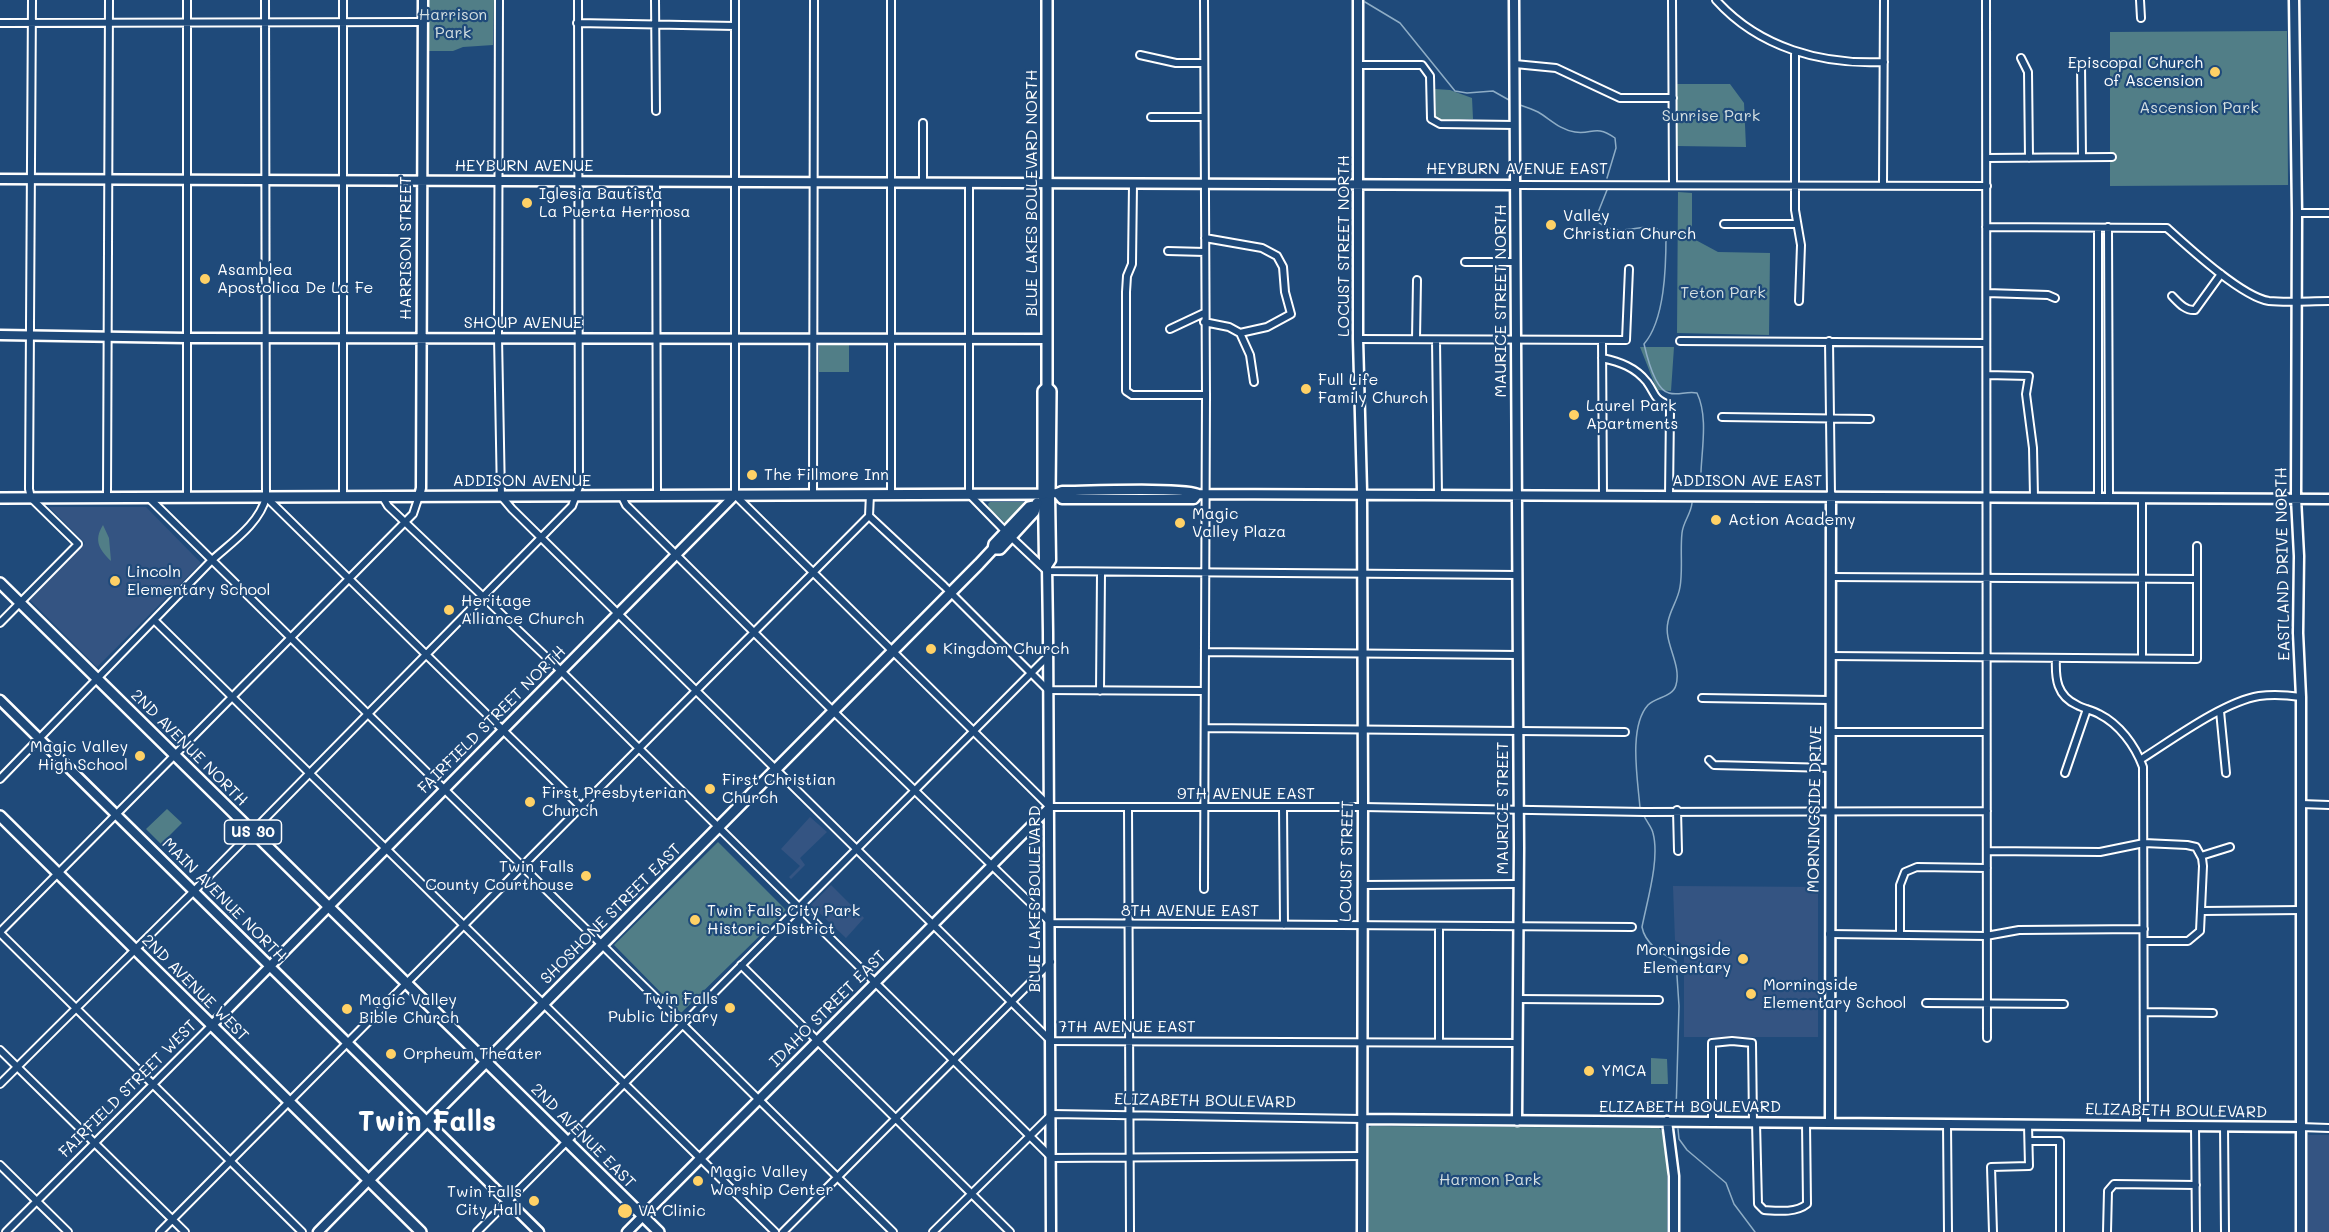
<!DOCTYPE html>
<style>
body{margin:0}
canvas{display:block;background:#1f4a7a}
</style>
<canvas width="2329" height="1232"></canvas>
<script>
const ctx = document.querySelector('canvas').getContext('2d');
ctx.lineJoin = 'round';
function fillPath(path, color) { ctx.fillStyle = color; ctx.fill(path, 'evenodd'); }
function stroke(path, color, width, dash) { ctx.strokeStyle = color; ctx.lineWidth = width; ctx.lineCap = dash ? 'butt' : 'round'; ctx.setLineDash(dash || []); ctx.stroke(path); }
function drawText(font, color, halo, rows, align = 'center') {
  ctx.font = font + ' Mali,sans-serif'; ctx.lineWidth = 4.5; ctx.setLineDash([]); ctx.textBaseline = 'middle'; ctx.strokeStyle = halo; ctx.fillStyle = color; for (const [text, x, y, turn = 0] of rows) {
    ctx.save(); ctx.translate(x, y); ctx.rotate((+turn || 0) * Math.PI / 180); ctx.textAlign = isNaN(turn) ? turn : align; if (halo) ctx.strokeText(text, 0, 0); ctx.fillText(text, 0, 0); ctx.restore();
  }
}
fillPath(new Path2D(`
 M49 507H146L201 563 97 667 30 600 85 543Z
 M810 817 827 832 800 858 805 865 791 879 789 877 800 866 781 849Z
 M831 885 864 918 846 938 811 905Z
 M1673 886 1818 887V1037H1684V951L1675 940Z
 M2308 1135H2329V1232H2306Z`), '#345482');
fillPath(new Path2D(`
 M428 0H494L493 45 463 47 453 51H428Z
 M2287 31 2288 185 2110 186V32Z
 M1676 84H1730L1744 103 1746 147 1677 146Z
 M1435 89 1450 90 1472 98 1473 119 1436 120Z
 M1678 192 1692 193V238L1718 252 1770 253 1769 335 1677 333Z
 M819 342H849V372H819Z
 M1640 347H1674L1671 391 1657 390Z
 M990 502H1023L1025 506 1009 523H1005L989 508 988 504Z
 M103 525 109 538 111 561C100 550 93 541 103 525Z
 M167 809 182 823 161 844 146 829Z
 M718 842 786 910 681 1013 614 945Z
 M1651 1058 1667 1059 1668 1084H1651Z
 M1371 1126 1659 1128 1662 1131 1667 1168V1232H1369L1368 1128Z`), '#517e87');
stroke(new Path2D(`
 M1365 2 1400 23 1455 91 1467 93 1493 91 1509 100
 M1520 105C1526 107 1532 109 1538 112 1550 119 1560 130 1575 132 1592 135 1595 124 1615 138L1616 148 1607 178
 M1607 190 1597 215 1598 222C1625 243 1647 214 1666 236 1666 266 1665 320 1644 344 1647 357 1655 390 1669 393 1678 396 1686 391 1697 393 1708 416 1702 447 1701 472
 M1640 808C1638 781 1628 727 1648 705 1656 697 1673 697 1676 685 1682 664 1663 642 1668 622 1670 610 1678 600 1680 587 1683 570 1680 551 1682 533 1683 522 1691 514 1692 503
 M1644 816C1647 822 1652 828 1653 833 1660 859 1647 901 1642 927 1645 944 1662 954 1676 961L1679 1006 1676 1112
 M1678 1129 1679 1139 1687 1150 1726 1183 1734 1204 1755 1232`), '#8eadc6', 1.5);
const street = new Path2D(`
 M187 0V497
 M343 0V496
 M499 0 498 337 501 496 512 509 1051 1041 1518 1043
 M655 0 656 111
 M735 0V495L1050 807H1363L1644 812 1987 811
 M1204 0 1206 395 1204 889
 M1672 0 1673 185
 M1716 0C1759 48 1822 65 1884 62
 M1986 0 1987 1038
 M2140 0 2141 18
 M0 23 423 22
 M577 23 735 26
 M1795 52V210L1801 245 1799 301
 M1140 55 1176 63H1203
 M2021 58 2028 72 2029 158
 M1515 64 1556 68 1620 98H1673
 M2081 64 2082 157
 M1359 65H1422L1430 76 1431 119 1440 124 1515 125
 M1151 117H1203
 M923 123V182
 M1987 158 2112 157
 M656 182 657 495
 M969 183V494L1006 532
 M1133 184 1132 264 1127 276 1126 292V391L1132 395H1206
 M1515 185 1987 186
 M1883 185 1884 0
 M2297 213H2329
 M1724 224H1796
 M1986 227 2167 228C2188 247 2242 297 2269 301 2288 303 2309 301 2329 301
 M2108 227 2109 497
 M1168 251 1205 252
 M1465 262H1516
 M1987 293 2048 295 2055 298
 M2172 296C2178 302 2185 311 2195 310L2221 274
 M1204 322 1229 327 1240 333 1267 327 1291 314 1285 292 1283 267 1277 256 1262 248 1205 238
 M1170 329 1204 313
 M1240 333 1250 355 1254 382
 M1358 339 1626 340 1629 269
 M1416 339 1417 280
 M1436 340 1438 495
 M1602 340 1603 495
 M1680 341 1986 343
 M1829 341 1831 495
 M1602 358C1620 362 1635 367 1647 382 1657 396 1652 397 1668 405L1670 410 1669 496
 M1987 375 2029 376 2026 394 2033 448 2034 497
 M1722 417 1870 419
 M813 494 814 0
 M870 494 869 516 944 586 1048 690 1204 691
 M891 494V0
 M621 495 626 505 833 711 1051 923 1632 927
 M382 496 388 506 561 671 1052 1158 1362 1156
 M107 497 109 0
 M148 497 893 1232
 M266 497 581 807
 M2098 497V228
 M1011 537 1047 571 1517 575
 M1831 577 2197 579
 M154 620 775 1232
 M0 623 78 544 31 498 29 489 32 0
 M1205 652 1518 655
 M1831 656 2197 659V546
 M2142 657V498
 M2056 658C2055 679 2057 696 2077 705 2084 709 2092 710 2099 714 2119 724 2135 745 2143 767L2144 1125
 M1100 691 1101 573
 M1702 698 1830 700
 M2220 711 2226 773
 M1205 728 1625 732
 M1831 732H1986
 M1709 760 1714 765 1830 768
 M2140 760C2172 740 2223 702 2259 696 2273 694 2287 695 2301 697
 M2065 773 2087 709
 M0 779 212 560C232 542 260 523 266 497L265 0
 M2301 804 2329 805
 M1128 807 1130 1232
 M1283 807 1284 925
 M1677 810 1678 851
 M1987 851 2100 852 2144 843 2187 845 2196 847 2202 858 2203 866 2200 931 2188 941H2144
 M2201 856 2230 847
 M1363 885 1518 884
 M2203 911 2301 910
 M1439 926V1042
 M0 932 405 522 413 514 419 496
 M0 933 302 1232
 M1829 934 1986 936 2019 930 2144 929
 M1900 934V885L1905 872 1917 867 1987 868
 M741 965 1010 1232
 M1518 999 1659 1000
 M1926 1003 2064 1004
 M2145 1012 2213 1013
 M0 1050 185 1232
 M0 1084 194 891 572 506 579 487 578 0
 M1712 1122V1043L1732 1041 1752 1043 1753 1122
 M1756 1122 1758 1204 1764 1210C1778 1211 1796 1213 1807 1204L1806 1123
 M1947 1124 1948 1232
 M2195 1126 2196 1232
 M2224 1126 2225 1232
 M2300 1127 2329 1128
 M2029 1141H2060V1232
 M0 1165 68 1232
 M6 1232 211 1026
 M160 1232 869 516
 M477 1232 1048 656
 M783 1232 1051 962
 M933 1232 1052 1114 1362 1119
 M1993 1232 1991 1167 2029 1166 2028 1125
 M2107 1232 2108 1191 2114 1184 2196 1185`);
const secondary = new Path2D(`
 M1358 0V339L1362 491 1363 801 1362 1232
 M1514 0 1519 847 1517 1121
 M2294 0 2297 213 2296 498 2299 556 2298 633 2301 697V1232
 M0 179 1515 185
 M0 335 186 338 1047 339
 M1057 493 1062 499H1194L1198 494
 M419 496 421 488 423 0
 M1047 566 1051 560 1050 494
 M0 700 539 1232
 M211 1026 735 495
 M1362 1119 2299 1127
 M1667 1121 1674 1176V1232
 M1830 1123 1831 495
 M318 1232 368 1181
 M627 1232 1050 807
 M1051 1232 1048 632 1047 566 1044 561 1043 494 1057 493 1062 491C1082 491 1189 487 1198 494L2329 499`);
const primary = new Path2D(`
 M1047 0V387L1051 391 1050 494
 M1043 494V391L1047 387
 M0 498 1043 494
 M993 549H1000L1034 512 1037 503
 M0 583 659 1232
 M0 816 421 1232
 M368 1181 979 564 993 549 994 544 1029 507 1034 506`);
stroke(street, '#fff', 10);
stroke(secondary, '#fff', 13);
stroke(primary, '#fff', 14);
stroke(street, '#1f4a7a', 6);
stroke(secondary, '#1f4a7a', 8);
stroke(primary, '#1f4a7a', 9);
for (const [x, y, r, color] of [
 [2215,72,6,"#ffd166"],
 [527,203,6,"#ffd166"],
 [1551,225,6,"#ffd166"],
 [205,279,6,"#ffd166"],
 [1306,389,6,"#ffd166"],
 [1574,415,6,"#ffd166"],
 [752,475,6,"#ffd166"],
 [1716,520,6,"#ffd166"],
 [1180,523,6,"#ffd166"],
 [115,581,6,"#ffd166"],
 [449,610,6,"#ffd166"],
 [931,649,6,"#ffd166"],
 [140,756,6,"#ffd166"],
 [710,789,6,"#ffd166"],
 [530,802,6,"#ffd166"],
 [586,876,6,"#ffd166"],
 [695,920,6,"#ffd166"],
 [1743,959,6,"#ffd166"],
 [1751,994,6,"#ffd166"],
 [730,1008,6,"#ffd166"],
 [347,1009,6,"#ffd166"],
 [391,1054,6,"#ffd166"],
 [1589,1071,6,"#ffd166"],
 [698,1181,6,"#ffd166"],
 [534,1201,6,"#ffd166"],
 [625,1211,8,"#ffd166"]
]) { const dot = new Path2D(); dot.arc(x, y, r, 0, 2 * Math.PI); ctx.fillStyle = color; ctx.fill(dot); stroke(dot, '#1f4a7a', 2); }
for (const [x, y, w] of [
 [253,832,57]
]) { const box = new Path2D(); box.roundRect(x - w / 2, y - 12, w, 24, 4.5); ctx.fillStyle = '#1f4a7a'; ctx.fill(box); stroke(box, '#fff', 1.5); }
drawText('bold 15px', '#fff', null, [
 ["US 30",253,832]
]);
drawText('16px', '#d4dfe1', '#1f4a7a', [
 ["Harrison",453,15],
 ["Park",453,33],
 ["Ascension Park",2199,108],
 ["Sunrise Park",1711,116],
 ["Teton Park",1723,293],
 ["Harmon Park",1490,1180]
]);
drawText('16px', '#fff', '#1f4a7a', [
 ["Episcopal Church",2203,63,"right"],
 ["of Ascension",2203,81,"right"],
 ["Iglesia Bautista",539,194],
 ["La Puerta Hermosa",539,212],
 ["Valley",1563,216],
 ["Christian Church",1563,234],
 ["Asamblea",217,270],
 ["Apostolica De La Fe",217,288],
 ["Full Life",1318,380],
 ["Family Church",1318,398],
 ["Laurel Park",1586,406],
 ["Apartments",1586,424],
 ["The Fillmore Inn",764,475],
 ["Magic",1192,514],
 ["Valley Plaza",1192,532],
 ["Action Academy",1728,520],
 ["Lincoln",127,572],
 ["Elementary School",127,590],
 ["Heritage",461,601],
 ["Alliance Church",461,619],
 ["Kingdom Church",943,649],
 ["Magic Valley",128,747,"right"],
 ["High School",128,765,"right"],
 ["First Christian",722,780],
 ["Church",722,798],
 ["First Presbyterian",542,793],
 ["Church",542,811],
 ["Twin Falls",574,867,"right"],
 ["County Courthouse",574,885,"right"],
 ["Twin Falls City Park",707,911],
 ["Historic District",707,929],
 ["Morningside",1731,950,"right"],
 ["Elementary",1731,968,"right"],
 ["Morningside",1763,985],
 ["Elementary School",1763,1003],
 ["Twin Falls",718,999,"right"],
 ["Public Library",718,1017,"right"],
 ["Magic Valley",359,1000],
 ["Bible Church",359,1018],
 ["Orpheum Theater",403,1054],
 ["YMCA",1601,1071],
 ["Magic Valley",710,1172],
 ["Worship Center",710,1190],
 ["Twin Falls",522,1192,"right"],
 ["City Hall",522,1210,"right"],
 ["VA Clinic",638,1211]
], 'left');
drawText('16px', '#fff', '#1f4a7a', [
 ["HEYBURN AVENUE",524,166],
 ["HEYBURN AVENUE EAST",1517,169],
 ["BLUE LAKES BOULEVARD NORTH",1032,193,-90],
 ["LOCUST STREET NORTH",1344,246,-90],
 ["HARRISON STREET",406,248,-90],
 ["MAURICE STREET NORTH",1501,301,-90],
 ["SHOUP AVENUE",523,323],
 ["ADDISON AVENUE",522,481],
 ["ADDISON AVE EAST",1747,481],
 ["EASTLAND DRIVE NORTH",2283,564,-91],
 ["FAIRFIELD STREET NORTH",492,720,-45],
 ["2ND AVENUE NORTH",189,748,45],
 ["9TH AVENUE EAST",1246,794],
 ["MAURICE STREET",1503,808,-90],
 ["MORNINGSIDE DRIVE",1815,809,-89],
 ["LOCUST STREET",1347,861,-89],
 ["BLUE LAKES BOULEVARD",1035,899,-90],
 ["MAIN AVENUE NORTH",224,900,45],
 ["8TH AVENUE EAST",1190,911],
 ["SHOSHONE STREET EAST",611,914,-45],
 ["2ND AVENUE WEST",195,988,45],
 ["IDAHO STREET EAST",828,1009,-45],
 ["7TH AVENUE EAST",1127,1027],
 ["FAIRFIELD STREET WEST",128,1089,-45],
 ["ELIZABETH BOULEVARD",1205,1101,1],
 ["ELIZABETH BOULEVARD",1690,1107],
 ["ELIZABETH BOULEVARD",2176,1111,1],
 ["2ND AVENUE EAST",583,1136,45]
]);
drawText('bold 28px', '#fff', '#1f4a7a', [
 ["Twin Falls",427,1122]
]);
</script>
